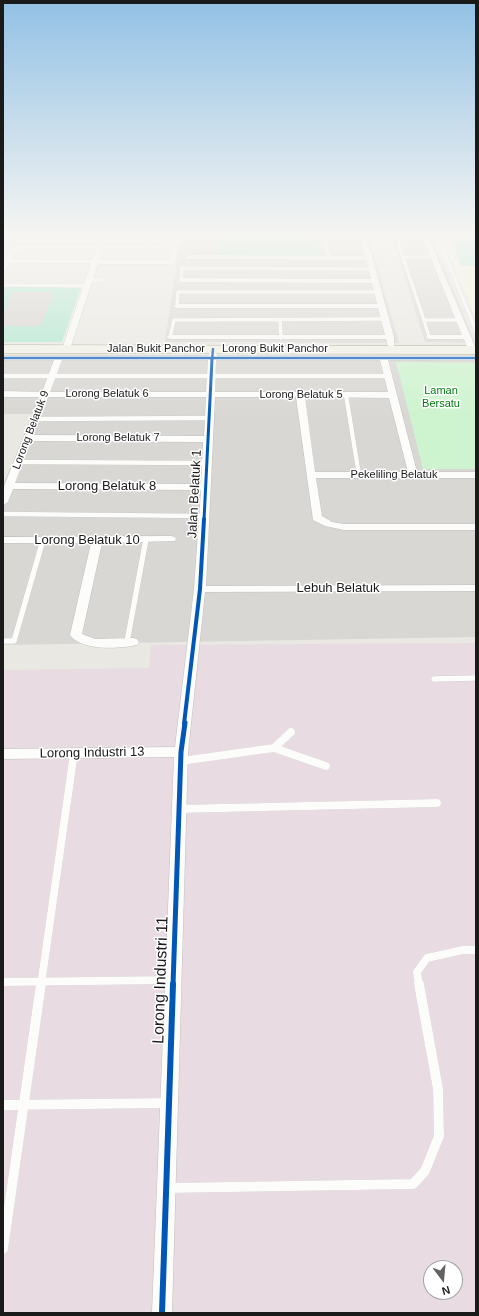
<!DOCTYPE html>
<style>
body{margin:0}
#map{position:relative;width:479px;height:1316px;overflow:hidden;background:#eae8e2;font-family:Helvetica,sans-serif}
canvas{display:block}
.frame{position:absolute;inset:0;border:4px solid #1a1a1a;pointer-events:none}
.north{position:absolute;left:423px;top:1260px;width:40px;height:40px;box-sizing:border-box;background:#fff;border:1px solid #a3a3a3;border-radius:50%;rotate:164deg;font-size:11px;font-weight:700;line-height:16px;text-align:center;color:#1a1a1a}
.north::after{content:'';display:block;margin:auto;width:14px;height:18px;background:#636260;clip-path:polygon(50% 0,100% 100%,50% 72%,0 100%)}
</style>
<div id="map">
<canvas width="479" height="1316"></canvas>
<div class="frame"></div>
<div class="north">N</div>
</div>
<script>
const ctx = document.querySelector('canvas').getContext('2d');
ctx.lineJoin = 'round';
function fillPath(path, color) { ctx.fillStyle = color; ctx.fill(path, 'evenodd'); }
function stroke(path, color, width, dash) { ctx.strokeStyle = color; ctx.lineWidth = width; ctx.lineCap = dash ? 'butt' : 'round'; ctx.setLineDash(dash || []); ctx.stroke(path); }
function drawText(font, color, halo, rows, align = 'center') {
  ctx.font = font + ' Helvetica,sans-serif'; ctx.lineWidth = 3; ctx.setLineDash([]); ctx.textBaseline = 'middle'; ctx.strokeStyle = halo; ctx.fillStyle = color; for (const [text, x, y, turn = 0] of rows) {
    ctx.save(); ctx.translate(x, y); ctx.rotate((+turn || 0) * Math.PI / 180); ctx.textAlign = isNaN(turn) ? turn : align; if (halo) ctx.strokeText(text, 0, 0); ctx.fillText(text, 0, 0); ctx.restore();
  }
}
fillPath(new Path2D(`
 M181 234H368L399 343 165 342Z
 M391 234H431L475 343 425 342Z
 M3 355 476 356V637L3 645V485L34 414H3Z`), '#d9d7d4');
fillPath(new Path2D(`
 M476 643V1313H3V670L149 668 151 645ZM431 1268H455V1292H431Z`), '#e8dbe2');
fillPath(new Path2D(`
 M441 234H476V319Z`), '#f4f5db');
fillPath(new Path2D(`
 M396 362 476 363V469H423Z`), '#cdf4ce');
fillPath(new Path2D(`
 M220 234H316L318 256 218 255Z
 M449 234H476V266H461Z
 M4 287H81L62 342H3Z`), '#a9e6ce');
fillPath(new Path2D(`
 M13 292H54L41 326H3V315Z`), '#d5d1cd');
const laneFar4 = new Path2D(`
 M324 234 329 258
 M395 234 424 320
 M437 234 476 331
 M103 238H173L176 237 177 234
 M403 257H434
 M89 280H104
 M181 280 182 268 372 269
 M3 285 87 286
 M177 306 178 292H378
 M280 320 281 338
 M170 337 174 320 385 319
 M429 337 424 320H459`);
const laneFar3 = new Path2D(`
 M3 376H387
 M346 395 359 475
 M36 419 209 418
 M19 462 207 463
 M3 514 204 516`);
const laneFar2 = new Path2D(`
 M3 641H14L43 540
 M127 642 146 539
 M434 679 476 678`);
const laneFar1 = new Path2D(`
 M274 748 291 732
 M181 761 274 748 326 766
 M179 809 437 803
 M3 982 173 980
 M41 985 74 753
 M419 985 417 972 427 958 463 950H476`);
const lane = new Path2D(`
 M3 1105 168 1103
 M168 1188 413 1184 425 1171 439 1136 438 1089 419 984
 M3 1249 41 984`);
const street = new Path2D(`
 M15 234H107L103 246 171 245 178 248 176 261 170 264H98L70 349 66 351 62 349 91 263H9L6 270 3 272V259L12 248 17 246H97L100 238 20 237 15 240 3 241V237L13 236ZM96 249 92 260 11 259 18 250ZM102 249H172L169 260H99Z
 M360 234H366L394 337V346H388L386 339H170L166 337 170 335H385L378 308H177L173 306 177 304H377L372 283 181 282 178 280 181 278 371 279 366 260 188 259 185 257 188 255 365 256Z
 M421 234H427L471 337 476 350 475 352H469L464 339H429L425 337 429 335H462Z
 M210 347H216L217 356H476V360H388L417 472H476V478H316L322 516 332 522 344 524H476V530H344L325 526 313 520 296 397H215L206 586 476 585V591L205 592 188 752 172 1313H152L174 757 3 759V749L175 747 194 589 201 490 13 489 8 502 3 505 4 486 40 397H3V391L42 392 54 360H3V356H209ZM62 360H208L206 392H50ZM216 360H380L388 392H215ZM48 397H206L204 436 33 435ZM305 397 389 398 408 472H315ZM31 441 203 442 201 484 15 483Z
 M171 536 175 537 176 539 175 541 102 543 82 634 95 639 133 638 137 639 139 642 137 645C120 649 81 651 70 635L91 543H3V537Z`);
const secondary = new Path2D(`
 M3 345 476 346V354L3 353Z`);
stroke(laneFar4, '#c2c1be', 4);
stroke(laneFar3, '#c2c1be', 5);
stroke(laneFar2, '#c2c1be', 6);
stroke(laneFar1, '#c2c1be', 8);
stroke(lane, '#c2c1be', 10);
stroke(street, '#c2c1be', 1);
stroke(secondary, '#91937a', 1);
stroke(laneFar4, '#fcfcfb', 3.5);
stroke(laneFar3, '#fcfcfb', 4.5);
stroke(laneFar2, '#fcfcfb', 5.5);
stroke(laneFar1, '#fcfcfb', 8);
stroke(lane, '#fcfcfb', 10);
fillPath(street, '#fcfcfb');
fillPath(secondary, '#f2f2e7');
stroke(new Path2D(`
 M3 358H476
 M212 360 213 349`), '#0057b8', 2.5);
stroke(new Path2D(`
 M204 520 212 359`), '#0057b8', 3);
stroke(new Path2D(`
 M184 724 200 589 204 519`), '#0057b8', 4);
stroke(new Path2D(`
 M173 985 181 752 185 723`), '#0057b8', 5);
stroke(new Path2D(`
 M162 1313 173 984`), '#0057b8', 6);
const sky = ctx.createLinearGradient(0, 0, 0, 418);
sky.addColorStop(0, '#92c1e5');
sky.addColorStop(0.56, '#f6f5f2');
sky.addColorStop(1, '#f6f5f200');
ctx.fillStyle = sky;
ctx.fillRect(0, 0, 479, 418);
drawText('11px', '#1a1a1a', '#fff', [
 ["Jalan Bukit Panchor",156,349],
 ["Lorong Bukit Panchor",275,349],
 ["Lorong Belatuk 6",107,394],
 ["Lorong Belatuk 5",301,395],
 ["Lorong Belatuk 9",31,430,-69],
 ["Lorong Belatuk 7",118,438],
 ["Pekeliling Belatuk",394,475]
]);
drawText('11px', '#027f11', '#fff', [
 ["Laman",441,391],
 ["Bersatu",441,404]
]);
drawText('13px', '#1a1a1a', '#fff', [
 ["Lorong Belatuk 8",107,486],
 ["Jalan Belatuk 1",195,494,-87],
 ["Lorong Belatuk 10",87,540],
 ["Lebuh Belatuk",338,588],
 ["Lorong Industri 13",92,753,-1]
]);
drawText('16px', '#1a1a1a', '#fff', [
 ["Lorong Industri 11",161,980,-88]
]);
</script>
